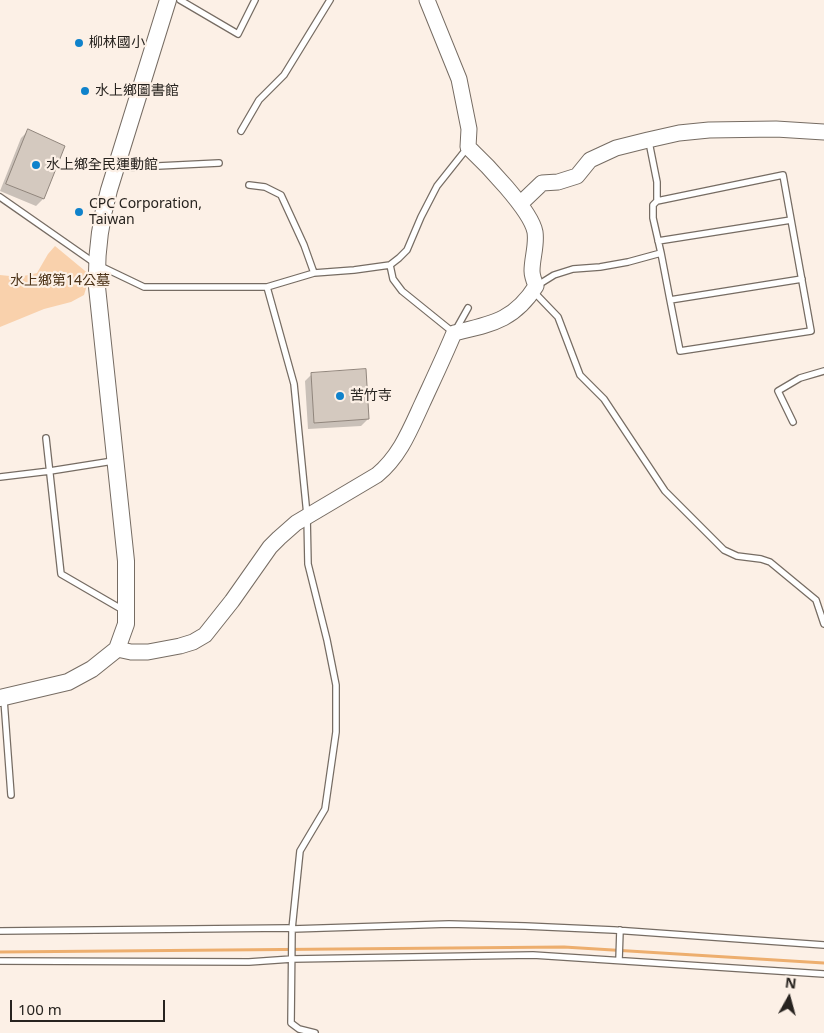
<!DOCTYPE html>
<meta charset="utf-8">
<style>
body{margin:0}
#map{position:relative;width:824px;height:1033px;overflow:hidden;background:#fcf0e6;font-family:"Noto Sans",sans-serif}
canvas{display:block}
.north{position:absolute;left:764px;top:973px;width:50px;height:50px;-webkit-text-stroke:4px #fcf0e6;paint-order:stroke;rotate:7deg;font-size:14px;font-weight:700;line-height:20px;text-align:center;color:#27231f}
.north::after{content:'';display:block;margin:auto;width:18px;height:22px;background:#27231f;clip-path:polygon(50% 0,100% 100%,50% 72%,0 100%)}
.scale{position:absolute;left:10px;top:1000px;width:155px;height:22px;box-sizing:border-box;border:2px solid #27231f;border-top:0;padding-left:6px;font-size:15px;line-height:18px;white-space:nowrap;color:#27231f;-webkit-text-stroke:4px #fcf0e6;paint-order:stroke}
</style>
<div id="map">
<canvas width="824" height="1033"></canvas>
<div class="north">N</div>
<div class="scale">100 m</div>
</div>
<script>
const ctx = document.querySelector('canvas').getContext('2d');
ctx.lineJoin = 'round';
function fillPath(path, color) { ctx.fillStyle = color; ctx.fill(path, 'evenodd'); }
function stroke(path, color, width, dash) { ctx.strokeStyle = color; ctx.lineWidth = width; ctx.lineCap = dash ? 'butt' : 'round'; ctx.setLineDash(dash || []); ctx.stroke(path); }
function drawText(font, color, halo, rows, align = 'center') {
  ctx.font = font + ' "Noto Sans","Noto Sans TC",sans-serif'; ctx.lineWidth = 4.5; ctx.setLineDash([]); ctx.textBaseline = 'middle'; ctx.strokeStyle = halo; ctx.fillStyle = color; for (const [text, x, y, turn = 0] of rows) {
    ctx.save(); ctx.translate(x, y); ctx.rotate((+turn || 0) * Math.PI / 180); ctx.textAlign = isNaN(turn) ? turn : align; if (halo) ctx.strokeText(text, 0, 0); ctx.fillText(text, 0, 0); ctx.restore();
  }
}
fillPath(new Path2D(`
 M55 246 90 275 84 295 71 302 44 309 0 327V275L19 277 37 273 48 254Z`), '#f9d1ac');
fillPath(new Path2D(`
 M28 131 63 146 43 199 36 206 0 191 21 138Z
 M312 374 368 419 361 426 308 429 305 381Z`), '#0003');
stroke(new Path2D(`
 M0 952 564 947 824 963`), '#edae6e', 3);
const building = new Path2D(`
 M28 129 65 146 44 199 6 184Z
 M366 369 369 419 314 423 311 373Z`);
fillPath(building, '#d4c9bf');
stroke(building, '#90857c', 1);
const service = new Path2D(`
 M180 0 238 34 255 0
 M241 131 259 100 284 75 330 0
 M117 168 219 163
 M249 185 265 187 281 195 304 245 314 273 354 270 390 265 399 258 407 250 421 217 437 186 468 147
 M0 197 96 264 144 287H267L314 273
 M657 201 783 175 811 331 680 351 670 300
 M658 241 791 220
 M661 253 670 300 802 279
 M390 265 393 279 402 291 454 333 468 308
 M538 285 554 275 573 269 600 267 628 262 661 253 653 218V205L657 201V182L649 142
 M267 287 294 384 307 515 308 564 327 640 336 685V732L325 809 300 851 292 929 291 1023 299 1029 315 1033
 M533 291 558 317 580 375 604 399 665 491 724 550 737 556 761 559 770 562 816 600 824 624
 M793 422 778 391 800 378 824 371
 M46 438 61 574 123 610
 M0 477 50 471 113 461
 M4 700 11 795
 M0 931 288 928 292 929 449 924 525 926 614 930 824 945
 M619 960 620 930
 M0 961 249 962 292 959 533 955 824 974`);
const tertiary = new Path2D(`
 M520 204 542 183 558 182 577 176 590 160 616 148 648 140 679 133 709 130 776 129 824 132
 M117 649 131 652H148L180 646 193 642 205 635 232 601 270 547 279 538 296 523 377 475C400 456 410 430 422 404 433 380 444 357 454 333 491 324 514 321 536 286 534 281 532 276 532 271 532 258 537 245 535 232 531 210 485 163 468 147L469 129 459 79 427 0`);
const secondary = new Path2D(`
 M0 698 68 682 92 669 117 649 126 624V561L97 287C96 254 100 222 109 190L168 0`);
stroke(service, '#766c63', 8);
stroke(tertiary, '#766c63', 17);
stroke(secondary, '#766c63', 18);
stroke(service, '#fff', 5.5);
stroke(tertiary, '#fff', 15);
stroke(secondary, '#fff', 16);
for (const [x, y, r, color] of [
 [79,43,5,"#0f82cb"],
 [85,91,5,"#0f82cb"],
 [36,165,5,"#0f82cb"],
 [79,212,5,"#0f82cb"],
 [340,396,5,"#0f82cb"]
]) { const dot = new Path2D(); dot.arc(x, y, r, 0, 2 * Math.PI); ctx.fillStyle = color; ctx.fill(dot); stroke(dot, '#fcf0e6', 2); }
drawText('14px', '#27231f', '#fcf0e6', [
 ["柳林國小",89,43],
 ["水上鄉圖書館",95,91],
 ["水上鄉全民運動館",46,165],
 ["CPC Corporation,",89,204],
 ["Taiwan",89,220],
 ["苦竹寺",350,396]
], 'left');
drawText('14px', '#4a3015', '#fcf0e6', [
 ["水上鄉第14公墓",60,281]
]);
</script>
